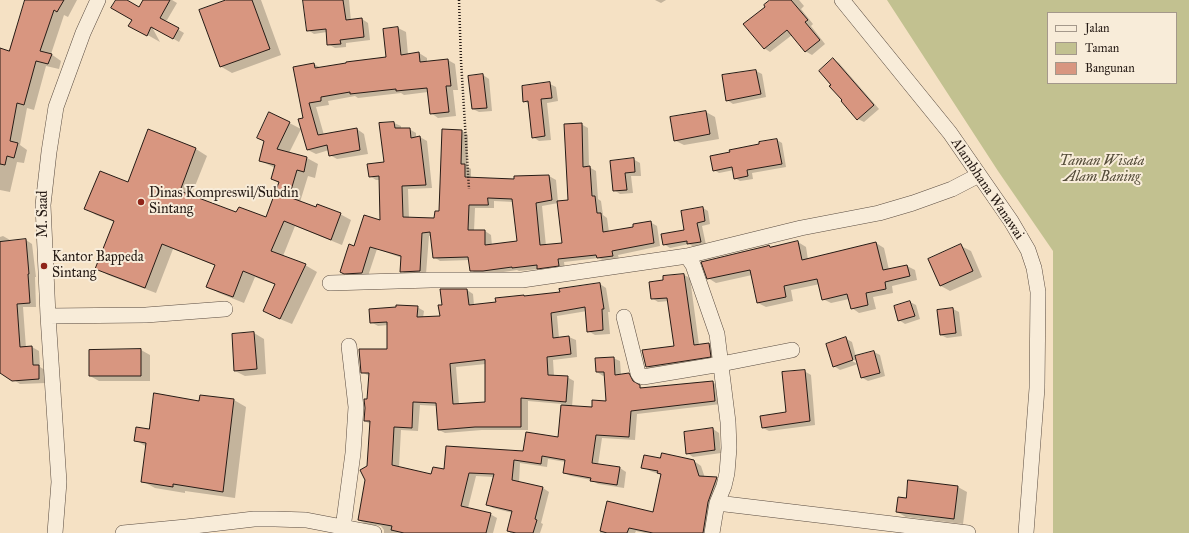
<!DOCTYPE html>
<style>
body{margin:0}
#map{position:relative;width:1189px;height:533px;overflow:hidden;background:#f5e1c4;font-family:"IM FELL Great Primer",serif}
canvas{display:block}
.legend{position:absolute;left:1047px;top:12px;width:130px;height:72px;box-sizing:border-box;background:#f8ecd9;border:1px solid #a4988b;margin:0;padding:5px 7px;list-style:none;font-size:12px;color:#261b15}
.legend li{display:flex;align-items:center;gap:8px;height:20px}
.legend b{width:20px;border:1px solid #a4988b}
</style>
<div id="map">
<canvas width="1189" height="533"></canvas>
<ul class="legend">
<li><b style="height:5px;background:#f8ecd9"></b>Jalan</li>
<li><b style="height:11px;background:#c2c190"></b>Taman</li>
<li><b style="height:11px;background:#d89680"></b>Bangunan</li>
</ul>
</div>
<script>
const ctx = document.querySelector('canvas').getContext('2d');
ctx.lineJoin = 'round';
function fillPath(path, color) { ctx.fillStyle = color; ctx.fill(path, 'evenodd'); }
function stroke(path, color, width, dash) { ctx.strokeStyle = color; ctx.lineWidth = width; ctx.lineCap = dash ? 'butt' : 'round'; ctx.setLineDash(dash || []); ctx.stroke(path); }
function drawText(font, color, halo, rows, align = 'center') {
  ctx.font = font + ' "IM FELL Great Primer",serif'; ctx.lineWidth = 4; ctx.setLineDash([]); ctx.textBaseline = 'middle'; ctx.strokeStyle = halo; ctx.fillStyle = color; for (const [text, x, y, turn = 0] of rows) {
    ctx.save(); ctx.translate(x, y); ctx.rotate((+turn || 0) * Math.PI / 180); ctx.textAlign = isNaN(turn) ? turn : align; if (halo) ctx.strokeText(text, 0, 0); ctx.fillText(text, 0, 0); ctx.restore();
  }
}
fillPath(new Path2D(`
 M887 0H1189V533H1053V251L998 171ZM1048 13H1176V83H1048Z`), '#c2c190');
fillPath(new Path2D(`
 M35 0H77L68 17 64 15 51 54 61 61 59 69 46 66 34 110 27 108 20 145 27 150 24 163 17 162 10 192 0 190V49L9 52Z
 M117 0H125L139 8 144 0H172L177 3 167 20 160 24 167 23 184 33 179 42 155 28 153 29 160 42 130 25 133 19Z
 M229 0H261L281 55 232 73 220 66Z
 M304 0H349L351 21 362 19 368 23 370 40 346 43V47L335 48 328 44 327 32 314 34 308 30Z
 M655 0H666L661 3Z
 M773 0H799L804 6 801 9 813 24 811 26 825 44 812 55 805 51 792 35 770 52 764 48 745 24Z
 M398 28 406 32 408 55 419 53 427 58V62L448 60 455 64 458 90H453L456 116 438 118 431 113 428 92 404 95 401 93 358 98 355 96 328 101 329 105 316 107 324 135 357 129 364 134 368 154 337 159 330 155 329 150 316 154 308 150 304 119 314 64 321 68 387 58Z
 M833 59 839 63 879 109 864 122 858 119 832 85Z
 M756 71 762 74 766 97 733 104 727 100Z
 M483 75 489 79 492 111 479 112 473 109Z
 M550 84 556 87 558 101 547 103 551 140 539 141 533 137 529 104 524 101 523 87Z
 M706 112 715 117 719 139 684 145 674 140Z
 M270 113 301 129 289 153 307 158 318 164 315 178 308 176 300 202 317 208 340 214 351 220 342 245 295 226 283 256 305 265 317 272 292 324 275 317 276 285 255 277 244 303 219 293 208 287 216 266 173 249 156 293 108 275 97 268 114 222 96 215 85 208 129 184 149 130 196 149 207 156 191 196 237 214 266 219 280 184 272 179 275 168 261 161Z
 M394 123 401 126V129H409L416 133V138L420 137 427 141 432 188 408 189 409 218 435 219 439 212 462 131 468 135 467 166 471 169V178L515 180V177L549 176 556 180 558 202 569 201 581 124 588 128 589 167 596 171 598 199 601 201 603 215 607 218 609 232 634 228 650 222 657 226 660 246 618 255 619 259 604 261 599 258 564 262 565 269 545 272 539 269 519 271 517 270 490 274H477L471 270 470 260 440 261 434 257 432 236H429L426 274 408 275 401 271 402 258 377 249 368 276 347 275 341 272 355 247 382 221 380 180H376L370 176 385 162 380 124ZM494 201 514 202 518 242 492 246 491 235 485 231H474L475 208H494ZM558 203 563 244 546 246 542 206Z
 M777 140 782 143 786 167 752 173 753 179 740 181 735 178 734 170 719 173 714 170 761 145 760 143Z
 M633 159 640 163 641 176H631L633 193 620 194 614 190Z
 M703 208 708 211 710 224 702 226 706 245 694 247 689 244 670 248 664 244 685 231Z
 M3 236 10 240V242L26 240 32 244 36 277H35L36 307H23L26 348 32 347 39 351 40 367 45 370 46 383 20 384 0 371V237Z
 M798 242 806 247 808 260 876 243 884 248 889 270 907 266 915 270 917 280 892 286 893 293 873 297 876 309 859 313 852 308 849 299 831 303 823 299 820 284 791 290 793 301 766 307 758 303 752 275 716 283 708 278 769 246 771 248Z
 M961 246 971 251 982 277 950 291 941 286 929 260Z
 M684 275 690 278 699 345 709 344 715 347 716 360 653 370 647 367 675 346 669 301 658 302 652 298 664 281Z
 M600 284 606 288 610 312H608L610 334 595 335 588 331 587 311 557 316 559 338 569 337 576 340 577 357 553 360 554 376 567 377 574 381 572 407 593 408 607 402 605 375 603 376 597 372 613 358 620 361 621 375 629 374 635 378 639 386 644 389 712 382 719 386 721 404 637 414 635 440 602 438 598 465 620 468 626 472 624 488 598 484 591 480 571 476 564 473 566 462 548 459 547 467 520 463 519 482 543 488 549 492 541 523 543 524 540 533H510L513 513 493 508 487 504 494 477 476 476 468 508 490 514 497 518 493 533H384V530L381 526 365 524 359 520 368 467 370 424 365 421 368 400 369 376 362 372 388 350V325L378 326 371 322 417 307 424 311 423 318 441 317 443 306 467 290 473 294 474 305 561 293ZM486 364V403L459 404 456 367ZM528 401 562 404 559 439 524 452 445 471 432 476 399 467 401 430 418 431 420 405 437 406 439 430 445 433 482 430H528Z
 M910 302 916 305 920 319 905 324 899 320Z
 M953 309 959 312 962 336 947 338 941 335 938 311Z
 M254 333 264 339 266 374 245 376 235 371 233 335Z
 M845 338 852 342 856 357 874 352 880 355 885 376 868 381 861 377 858 364 840 370 834 366ZM849 357 858 362V364L848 359Z
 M141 350 150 355V381H99L90 376Z
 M804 371 811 375 815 425 769 431 763 428 787 413Z
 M234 400 246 407 235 498 185 491V493L155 488 142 481 147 447 135 440 200 402Z
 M713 429 719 433 721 453 693 457 687 453Z
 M661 460 694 461 701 466 705 478H716L723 482 710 533H645L636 531 635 533H600L608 502 654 513 662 475 650 471 643 467Z
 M958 487 967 492 963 524 906 517 897 512 907 499Z`), '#0003');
const building = new Path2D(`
 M25 0H64L57 12 54 10 40 51 52 54 48 64 36 61 24 105 17 103 10 141 18 143 14 158 7 156 5 165 0 164V48L9 51Z
 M116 0H127L139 7 143 0H170L160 18 179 28 173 39 151 27 147 36 128 26 132 20 111 8Z
 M226 0H252L270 49 220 67 199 10Z
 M303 0H343L346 20 362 18 364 37 340 40 341 44 327 45 326 29 307 31Z
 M770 0H791L808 20 805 22 820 40 805 52 787 30 764 49 743 24 765 7 764 5Z
 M398 27 401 55 419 52 420 62 448 59 451 86H446L449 112 430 114 427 88 396 91V89L350 94V92L321 97V101L309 103 318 135 357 128 360 150 329 156 327 145 307 150 298 119 303 118 293 67 314 63 315 68 346 63V62L386 57 383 29Z
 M833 58 874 105 857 120 841 101 842 100 829 86 831 85 819 71Z
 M756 70 761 94 726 101 722 75Z
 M483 74 487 108 472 109 468 76Z
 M550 82 552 98 541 99 545 136 532 138 528 101 523 102 522 86Z
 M706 111 710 134 674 141 670 117Z
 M269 112 290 122 277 149 307 157 304 172 297 170 289 197 316 207 317 204 341 213 331 240 284 221 271 251 306 264 280 319 263 311 275 284 243 271 233 297 206 287 215 265 162 244 145 288 95 269 114 221 84 209 100 171 128 182 148 129 196 148 180 191 236 212 239 207 266 217 279 182 271 179 275 165 259 161 264 141 257 138Z
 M394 122 395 128H410L411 138 420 136 426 185 402 186 403 217 434 218 435 211H439L442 129 462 130 461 164H465V177L514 179V176L549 175 552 200 536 203 540 245 562 243 557 201 568 200 564 124 582 123 583 167 590 166 592 196H595L597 213H601L603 232 633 227V224L651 221 654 243 612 251 613 256 597 258 596 255 558 259 559 266 537 269V265L512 268V267L483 271H470L468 257 433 258 430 232 422 233 420 271 400 272 401 256 370 247 362 273 344 274 340 272 349 244 354 246 364 215 380 220 379 176 369 177 367 164 384 162 379 123ZM488 198 512 199 517 241 485 245V230H468L469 205H488Z
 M777 139 782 164 747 170 748 176 734 179 732 167 713 171 710 156 730 152 729 150 759 144V142Z
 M634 158 635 172 625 173 627 190 613 191 610 161Z
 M703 207 705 221 697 223 701 242 687 244V241L663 245 661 234 684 230 681 211Z
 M26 239 29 274H28L30 303 17 304 20 347 32 346 33 365H39V379L12 381 0 373V242Z
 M798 241 802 260 876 242 883 270 907 265 910 276 885 282 886 289 866 293 868 305 851 309 847 294 822 300 817 279 784 286 786 297 757 303 750 270 707 279 701 262 767 246 769 245 770 247Z
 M961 244 973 271 940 286 928 259Z
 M684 274 694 345 709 343 711 357 646 367 642 350 674 346 667 298 651 299 649 282 663 280V276Z
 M600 283 604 309H602L603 330 587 332 585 307 551 313 553 338 569 336 571 354 547 357 548 375 568 376 566 402 521 398V427H475L438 430 436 403 413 402 412 428 394 427 392 465 431 474 433 467 444 469 446 446 523 451 526 432 558 437 561 405 592 407V400L606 401 604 372H596L595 358 614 357 615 375 629 373 633 381 640 385V388L713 381 715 401 631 411 629 437 596 435 592 463 620 467 617 485 590 481 591 478 563 473 565 460 542 456 541 464 514 460 512 480 543 487 535 519 537 520 533 533H516L507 531 512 511 486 505 494 474 469 473 461 506 491 513 486 533H404L391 530 392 526 358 520 365 480 360 470 367 466 370 421H364L365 408 364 399H367L369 373H361L359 349H387V322L370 323 369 309 396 307V305L418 306 417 317 440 316 438 305H442L440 289H467L469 305 496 302 495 298 524 295V296L560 292 559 289ZM485 360V402L453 404 450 364Z
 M910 301 915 316 898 321 894 306Z
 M953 308 956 333 940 335 937 310Z
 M254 332 257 369 234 371 232 334Z
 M846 337 853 360 833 367 826 344Z
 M141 349V376H89V350Z
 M874 351 880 373 861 378 855 356Z
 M805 370 810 421 762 428 760 416 786 412 782 372Z
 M154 393 199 401 200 395 234 399 223 492 173 484V487L141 482 146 443 134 441 136 427 149 429Z
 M713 428 715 450 686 454 684 432Z
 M662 453 694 460 699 476 717 477 708 502 703 533H653L629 528 627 533H607L600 531 607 501 653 512 661 474 657 473 658 471 641 468 644 455 660 458Z
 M908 480 958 486 954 519 896 512 898 497 906 498Z`);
fillPath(building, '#d89680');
stroke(building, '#261b15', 1);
const minor = new Path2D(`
 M842 0 950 133 1011 221 1028 250 1034 268 1038 292 1037 388 1026 533
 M687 256 693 265 717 334 728 422 729 448 727 473 724 486 717 503 712 533
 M330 283 431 280H522L687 256 801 228 879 213 913 203 952 189 979 175
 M48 316 146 315 225 309
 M624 317 638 373 640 376 643 377 721 364 792 350
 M717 503 968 533
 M343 528 353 453 356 407 349 346
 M55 533 59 482 48 316 43 205 49 152 56 107 83 33 98 0
 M123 533 186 527 254 519H275L306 520 374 533`);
stroke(minor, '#5a4c41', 16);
stroke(new Path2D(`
 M459 0 461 61 469 189`), '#261b15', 2.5, [1, 2]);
stroke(minor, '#f8ecd9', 15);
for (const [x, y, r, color] of [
 [141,202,4,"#8f2418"],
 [44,266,4,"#8f2418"]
]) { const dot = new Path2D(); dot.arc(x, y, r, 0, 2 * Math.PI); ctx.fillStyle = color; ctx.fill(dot); stroke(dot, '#f8ecd9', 1.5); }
drawText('italic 14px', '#554d3a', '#f8ecd9', [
 ["Taman Wisata",1102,162],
 ["Alam Baning",1102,178]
]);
drawText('14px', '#261b15', '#f8ecd9', [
 ["Alambhana Wanawai",987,189,56],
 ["M. Saad",44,214,-90]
]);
drawText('14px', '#261b15', '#f8ecd9', [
 ["Dinas Kompreswil/Subdin",149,194],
 ["Sintang",149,210],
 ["Kantor Bappeda",52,258],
 ["Sintang",52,274]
], 'left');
</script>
